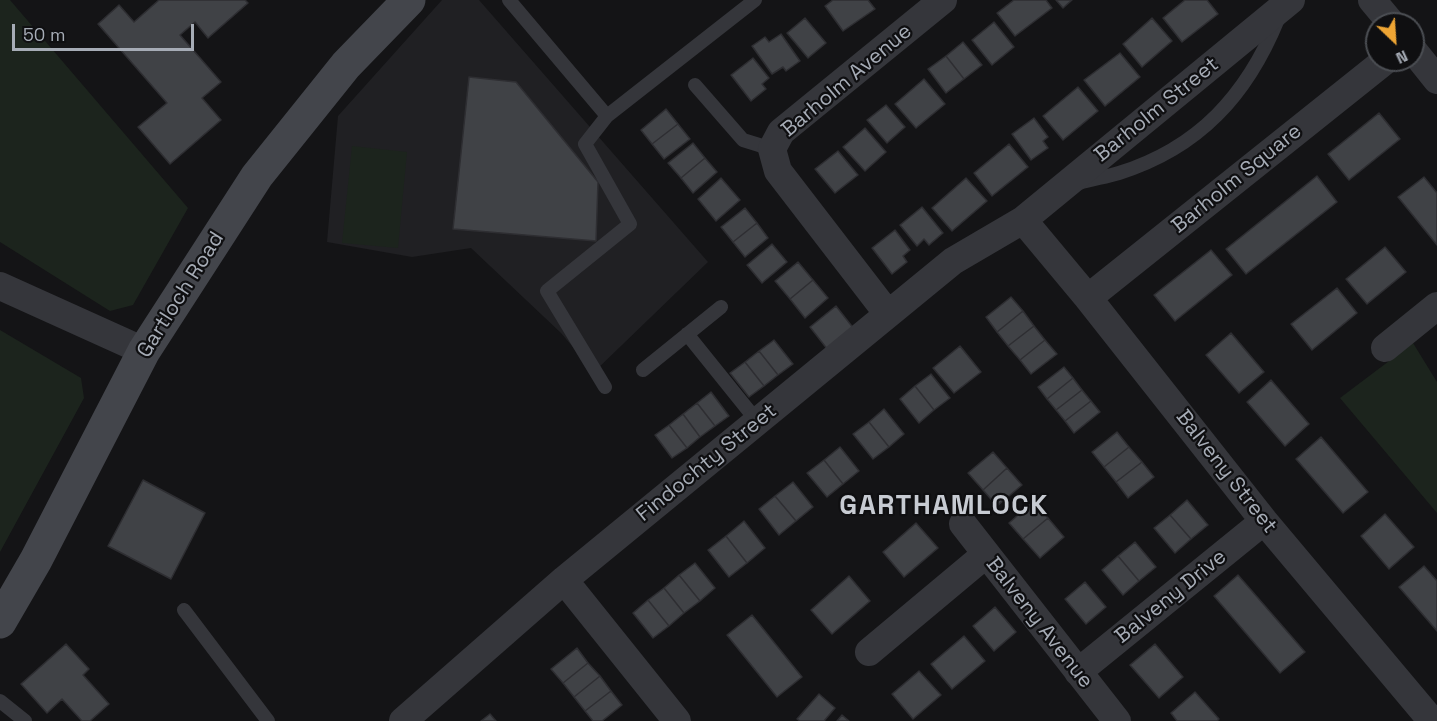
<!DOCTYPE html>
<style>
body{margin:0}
#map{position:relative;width:1437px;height:721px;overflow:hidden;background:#141416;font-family:"Space Grotesk",sans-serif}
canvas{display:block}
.north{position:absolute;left:1365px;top:12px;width:60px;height:60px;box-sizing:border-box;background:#0f0f11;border:2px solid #4b4e53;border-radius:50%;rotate:155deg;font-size:16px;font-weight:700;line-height:24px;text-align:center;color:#a6acb6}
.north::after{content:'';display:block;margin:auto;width:21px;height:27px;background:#eea534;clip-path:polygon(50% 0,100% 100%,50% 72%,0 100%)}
.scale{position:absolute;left:12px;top:24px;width:182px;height:27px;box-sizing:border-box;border:3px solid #a6acb6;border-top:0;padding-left:8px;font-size:18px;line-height:21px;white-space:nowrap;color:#a6acb6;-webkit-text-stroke:4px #0f0f11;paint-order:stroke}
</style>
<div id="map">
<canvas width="1437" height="721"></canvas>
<div class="north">N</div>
<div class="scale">50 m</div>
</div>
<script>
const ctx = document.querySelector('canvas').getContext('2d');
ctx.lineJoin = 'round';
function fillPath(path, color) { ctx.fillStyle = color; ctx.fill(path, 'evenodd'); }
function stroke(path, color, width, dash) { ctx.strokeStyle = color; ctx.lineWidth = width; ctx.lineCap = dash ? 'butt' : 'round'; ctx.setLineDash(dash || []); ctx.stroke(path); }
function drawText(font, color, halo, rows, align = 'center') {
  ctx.font = font + ' "Space Grotesk",sans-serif'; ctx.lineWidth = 4.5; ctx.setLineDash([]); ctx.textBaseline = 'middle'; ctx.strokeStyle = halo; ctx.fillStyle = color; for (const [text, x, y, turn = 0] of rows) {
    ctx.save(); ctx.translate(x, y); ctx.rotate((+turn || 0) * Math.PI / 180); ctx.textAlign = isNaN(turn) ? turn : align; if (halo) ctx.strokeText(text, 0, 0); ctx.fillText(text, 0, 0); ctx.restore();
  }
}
fillPath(new Path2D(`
 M442 0H479L708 262 594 372 561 333 471 248 412 257 327 242 338 116Z`), '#202023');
fillPath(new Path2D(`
 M0 0H10L188 208 133 305 110 311 0 242Z
 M352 146 407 152 398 248 342 243Z
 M0 330 81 378 84 398 0 552Z
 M1413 343 1437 382V513L1340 398Z`), '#1c241d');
const building = new Path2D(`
 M159 0H245L248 3 208 38 195 22 180 35 221 82 202 98 221 120 170 164 138 127 167 103 98 24 119 5 134 22Z
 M833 0H868L875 9 843 31 825 6Z
 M1014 0H1046L1052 8 1015 36 997 13Z
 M1056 0H1072L1063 8Z
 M1185 0H1207L1218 14 1182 42 1163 18Z
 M805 18 826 43 808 58 787 33Z
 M1152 18 1172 41 1142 67 1123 44Z
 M994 22 1014 47 992 65 972 40Z
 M781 34 800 61 786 71 783 67 772 74 752 46 765 37 769 42Z
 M963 42 982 65 964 79 946 56Z
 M1120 53 1140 77 1105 106 1084 80Z
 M946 56 964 79 946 93 928 69Z
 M753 58 769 78 762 84 766 89 751 101 731 75Z
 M469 77 516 82 598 182 596 241 453 229Z
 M924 79 945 104 916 128 895 104Z
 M1078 87 1098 111 1063 140 1043 116Z
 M886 105 905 127 887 143 867 120Z
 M666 109 678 124 652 144 641 130Z
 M1379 113 1400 139 1349 180 1328 154Z
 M1034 118 1048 137 1043 141 1048 148 1031 160 1012 134Z
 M678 124 690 139 664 159 652 144Z
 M865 128 886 152 865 171 843 147Z
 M693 143 705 158 681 178 668 163Z
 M1009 144 1028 167 992 196 974 173Z
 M838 151 858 175 835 193 815 169Z
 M705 158 717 172 693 193 681 178Z
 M1317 176 1337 202 1246 274 1226 249Z
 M1424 177 1437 193V245L1398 197Z
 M721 178 740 200 716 221 698 199Z
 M966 178 987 201 952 231 932 208Z
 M922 207 943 233 929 245 924 239 917 246 900 225Z
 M745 208 757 223 733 242 721 227Z
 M757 223 768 238 745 257 733 242Z
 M895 230 910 250 903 256 907 262 892 274 872 248Z
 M772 244 787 262 762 283 747 265Z
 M1385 247 1406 272 1367 304 1346 279Z
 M1211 250 1232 275 1175 321 1154 295Z
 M798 262 813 280 790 299 775 281Z
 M813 280 828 298 805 318 790 299Z
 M1337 288 1357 313 1312 350 1291 324Z
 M1011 297 1023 311 997 332 986 317Z
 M836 306 854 329 828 350 810 327Z
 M1023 311 1034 326 1008 346 997 332Z
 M1034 326 1045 340 1020 360 1008 346Z
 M1231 333 1264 372 1239 393 1206 355Z
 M774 340 793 364 778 375 759 351Z
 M1045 340 1057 354 1031 374 1020 360Z
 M960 346 981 372 954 393 933 368Z
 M759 351 778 375 764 386 745 362Z
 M745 362 764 386 749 397 730 373Z
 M1064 367 1073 378 1047 399 1038 387Z
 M931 374 950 398 934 410 915 386Z
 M1073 378 1082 390 1056 410 1047 399Z
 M1271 380 1309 424 1285 446 1247 402Z
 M915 386 934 410 919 423 900 399Z
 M1082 390 1091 401 1065 421 1056 410Z
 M711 392 729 416 715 426 697 403Z
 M1091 401 1100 412 1074 433 1065 421Z
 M697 403 715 426 700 437 683 414Z
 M884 409 904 434 889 447 869 422Z
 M683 414 700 437 687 448 669 425Z
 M869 422 889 447 873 459 853 434Z
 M669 425 687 448 672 458 655 435Z
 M1117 432 1129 447 1104 467 1092 452Z
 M1321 437 1368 492 1343 513 1296 459Z
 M840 447 859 471 843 484 824 460Z
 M1129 447 1142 462 1116 482 1104 467Z
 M993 452 1007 468 983 490 968 473Z
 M824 460 843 484 827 497 807 473Z
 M1142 462 1154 477 1128 498 1116 482Z
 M1007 468 1022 485 997 506 983 490Z
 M143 480 205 513 171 579 108 546Z
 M793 482 813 507 796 521 775 496Z
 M775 496 796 521 779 535 759 509Z
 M1187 500 1208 525 1191 539 1170 515Z
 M1034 501 1048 518 1023 539 1009 523Z
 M1385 514 1414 547 1389 569 1361 536Z
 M1170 515 1191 539 1175 553 1154 528Z
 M1048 518 1064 537 1040 558 1023 539Z
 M744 521 765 548 747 563 726 536Z
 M916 523 938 548 904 577 883 552Z
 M726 536 747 563 729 577 708 550Z
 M1135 542 1156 567 1139 581 1118 556Z
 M1118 556 1139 581 1123 595 1102 570Z
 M695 563 715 588 700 601 679 575Z
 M1424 566 1437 581V631L1399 587Z
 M679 575 700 601 684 613 664 588Z
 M1238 575 1305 652 1280 673 1214 596Z
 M849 576 870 601 832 634 811 610Z
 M1085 582 1106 607 1086 624 1065 599Z
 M664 588 684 613 669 626 648 600Z
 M648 600 669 626 653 638 633 613Z
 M995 607 1016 632 994 651 973 626Z
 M752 615 802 677 777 697 727 635Z
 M964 636 985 661 952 689 931 664Z
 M66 644 89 669 83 675 109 704 90 721H82L62 699 47 713 21 684Z
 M1155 644 1183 677 1159 698 1130 665Z
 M577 648 588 663 563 683 551 669Z
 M588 663 600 676 574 697 563 683Z
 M919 671 941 695 913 719 892 694Z
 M600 676 611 691 585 711 574 697Z
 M611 691 622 705 602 721H593L585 711Z
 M1195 692 1219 719 1217 721H1177L1171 713Z
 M819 694 835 708 824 721H800L797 719Z
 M490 714 496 721H481Z
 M842 715 849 721H837Z`);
fillPath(building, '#404246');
stroke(building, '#2e2e32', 1.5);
stroke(new Path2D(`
 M509 0 607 116 755 0
 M695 85 743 140 772 149
 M1079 183C1092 179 1106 177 1119 173 1199 148 1247 95 1278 19
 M687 334 757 421
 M643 370 721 307
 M605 387 547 291 630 224 585 144 607 116
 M184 610 268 721
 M0 701 25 721`), '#35363b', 14);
stroke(new Path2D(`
 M1372 0 1392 24
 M1413 50 1437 80
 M1023 220 1088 298 1264 521 1432 721
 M0 286 144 351
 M1088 298 1386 60
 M888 314 778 171 772 149 781 132 943 0
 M1385 348 1437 306
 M963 524 1117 721
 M564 580 677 721
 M869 652 985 555
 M1078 672 1264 521
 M403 721 564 580 953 261 1023 220 1291 0`), '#35363b', 28);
stroke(new Path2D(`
 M0 622 36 560 144 351 257 176 346 65 409 0`), '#43454b', 33);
drawText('21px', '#a6acb6', '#0f0f11', [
 ["Barholm Avenue",847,81,-40],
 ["Barholm Street",1157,110,-39],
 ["Barholm Square",1237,179,-39],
 ["Gartloch Road",181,295,-58],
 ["Findochty Street",707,463,-39],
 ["Balveny Street",1226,472,52],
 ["Balveny Drive",1171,597,-39],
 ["Balveny Avenue",1039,623,52]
]);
ctx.letterSpacing = '1.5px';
drawText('bold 27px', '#c7cbd2', '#0f0f11', [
 ["GARTHAMLOCK",944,507]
]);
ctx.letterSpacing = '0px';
</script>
